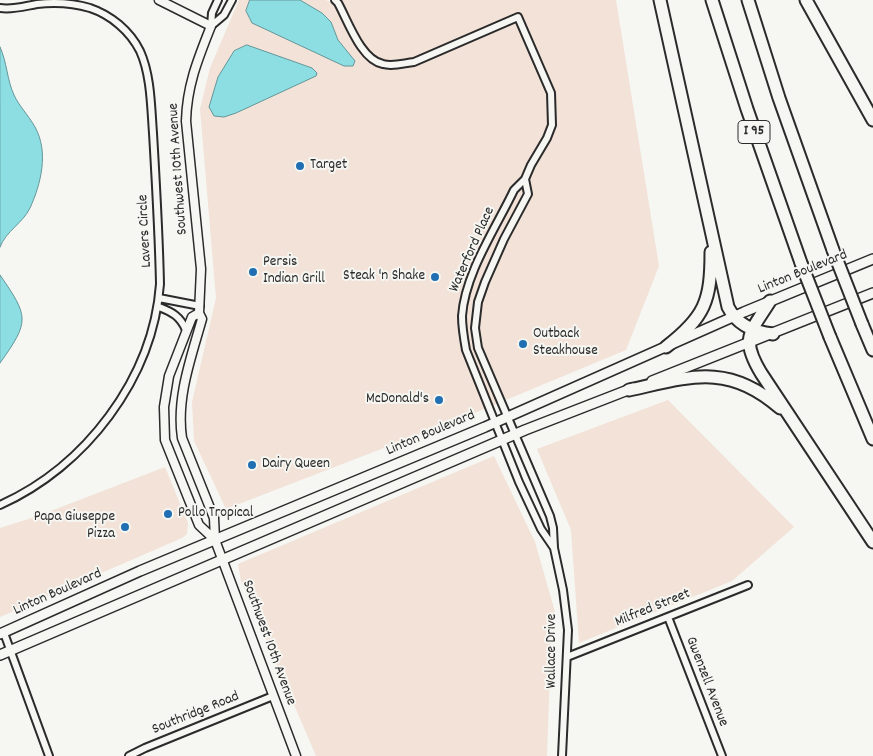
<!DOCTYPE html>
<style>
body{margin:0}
canvas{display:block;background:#f6f6f2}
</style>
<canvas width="873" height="756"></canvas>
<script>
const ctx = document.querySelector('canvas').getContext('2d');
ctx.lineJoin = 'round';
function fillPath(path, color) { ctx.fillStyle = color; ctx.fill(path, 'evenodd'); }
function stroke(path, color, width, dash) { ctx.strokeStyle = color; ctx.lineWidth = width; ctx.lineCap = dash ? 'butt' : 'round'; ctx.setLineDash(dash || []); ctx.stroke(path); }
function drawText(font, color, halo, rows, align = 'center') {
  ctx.font = font + ' Dekko,sans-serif'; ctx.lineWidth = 4; ctx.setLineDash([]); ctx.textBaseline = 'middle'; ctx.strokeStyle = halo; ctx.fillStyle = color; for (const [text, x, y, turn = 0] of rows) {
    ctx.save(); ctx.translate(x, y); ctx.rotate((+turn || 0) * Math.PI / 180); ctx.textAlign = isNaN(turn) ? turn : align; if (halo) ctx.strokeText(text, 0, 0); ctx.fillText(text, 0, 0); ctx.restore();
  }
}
fillPath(new Path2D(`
 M239 0H326L334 4 336 0H616L659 266 626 350 477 412 226 509 194 441 192 402 216 298 200 109 210 68Z
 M668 400 794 527 732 581 579 643 571 530 537 449Z
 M494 456 535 542 555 612 551 640 547 756H316L241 581 238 564Z
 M165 467 188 523 187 534 182 538 0 617V528L38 516Z`), '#f2e2d8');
const water = new Path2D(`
 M250 0H300L322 13 331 22 338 40 355 61 353 66H344L252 23 246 11Z
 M247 45 312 68 317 73 316 76 236 113 224 117 214 116 209 107 218 77 234 51Z
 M0 47C7 62 7 80 14 95 19 106 29 116 35 127 49 152 41 184 30 208 23 223 6 231 0 247Z
 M0 275C29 317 30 321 0 363Z`);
fillPath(water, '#8cdee2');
stroke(water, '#659699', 1);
const minor = new Path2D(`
 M335 0 338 3C348 21 361 60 383 64 393 67 404 63 414 62L518 17 551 93 552 125 547 138 531 165 525 179 514 190C496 228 465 273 462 316 462 328 464 339 466 350L519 482 541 529 554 548
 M0 8C13 10 25 6 37 4 55 2 73 3 90 8 111 15 130 31 140 51 151 75 151 107 153 133 156 184 159 234 160 284 153 379 85 467 0 505
 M211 26 224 15 232 0
 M211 26 212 13 218 0
 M525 179 528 194 504 239 485 282 478 302 475 328 478 348 550 516 553 528 554 548 563 590 568 630 562 756
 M159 298 200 306
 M159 307C172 312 180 316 186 330
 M668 617 722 756
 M4 633 49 756
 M567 657 748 585
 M129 756 145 748 273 696`);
const tertiary = new Path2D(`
 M159 0 211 26C198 59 187 85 186 121L201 269 199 313 202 319C191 358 176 398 182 438L214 518 215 540 296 756
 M199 313 192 317 169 376 164 407 165 440 199 525 215 540`);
const secondary = new Path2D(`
 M652 381 873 293
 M0 634 140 571 485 427 744 312 873 259
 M0 655 525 430 633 388`);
const motorway = new Path2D(`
 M660 0 728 307C737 325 754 332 773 334
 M712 0 747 109 801 263
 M748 0 779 98 833 250
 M806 0 873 120
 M770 301C750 333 740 338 761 373L873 542
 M862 324 873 350
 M830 337 873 439
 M666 347C705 317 711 301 711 252
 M629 390C689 377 728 362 780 408`);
stroke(minor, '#2b2b2b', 10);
stroke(tertiary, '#2b2b2b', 11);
stroke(secondary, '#2b2b2b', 12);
stroke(motorway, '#2b2b2b', 15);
stroke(minor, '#f6f6f2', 6);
stroke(tertiary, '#f6f6f2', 8);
stroke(secondary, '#f6f6f2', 9);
stroke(motorway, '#f6f6f2', 11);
const motorwayBridge = new Path2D(`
 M833 250 862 324
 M801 263 830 337`);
stroke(motorwayBridge, '#2b2b2b', 15, []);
stroke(motorwayBridge, '#f6f6f2', 11);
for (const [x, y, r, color] of [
 [300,166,5,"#1f6fb2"],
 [253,272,5,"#1f6fb2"],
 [435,277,5,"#1f6fb2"],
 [523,344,5,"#1f6fb2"],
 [439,400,5,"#1f6fb2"],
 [252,465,5,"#1f6fb2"],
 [168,514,5,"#1f6fb2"],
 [125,527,5,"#1f6fb2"]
]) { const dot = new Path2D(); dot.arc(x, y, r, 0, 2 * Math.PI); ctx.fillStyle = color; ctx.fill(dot); stroke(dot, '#f6f6f2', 2); }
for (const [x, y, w] of [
 [754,132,32]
]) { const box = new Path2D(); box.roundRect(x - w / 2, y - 11.5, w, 23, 4); ctx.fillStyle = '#f6f6f2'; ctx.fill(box); stroke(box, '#2b2b2b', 1); }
drawText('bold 14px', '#2b2b2b', null, [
 ["I 95",754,132]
]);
drawText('15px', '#2b2b2b', '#f6f6f2', [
 ["Target",310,166],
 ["Persis",263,263],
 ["Indian Grill",263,280],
 ["Steak 'n Shake",425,277,"right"],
 ["Outback",533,335],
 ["Steakhouse",533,352],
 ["McDonald's",429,400,"right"],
 ["Dairy Queen",262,465],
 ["Pollo Tropical",178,514],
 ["Papa Giuseppe",115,518,"right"],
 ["Pizza",115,535,"right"]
], 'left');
drawText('15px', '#2b2b2b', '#f6f6f2', [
 ["Southwest 10th Avenue",179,169,-94],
 ["Lavers Circle",146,231,-93],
 ["Waterford Place",473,250,-66],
 ["Linton Boulevard",803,273,-22],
 ["Linton Boulevard",431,434,-23],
 ["Linton Boulevard",58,593,-24],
 ["Milfred Street",653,609,-22],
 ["Southwest 10th Avenue",268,643,70],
 ["Wallace Drive",553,651,-90],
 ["Gwenzell Avenue",706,682,69],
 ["Southridge Road",196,714,-22]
]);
</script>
